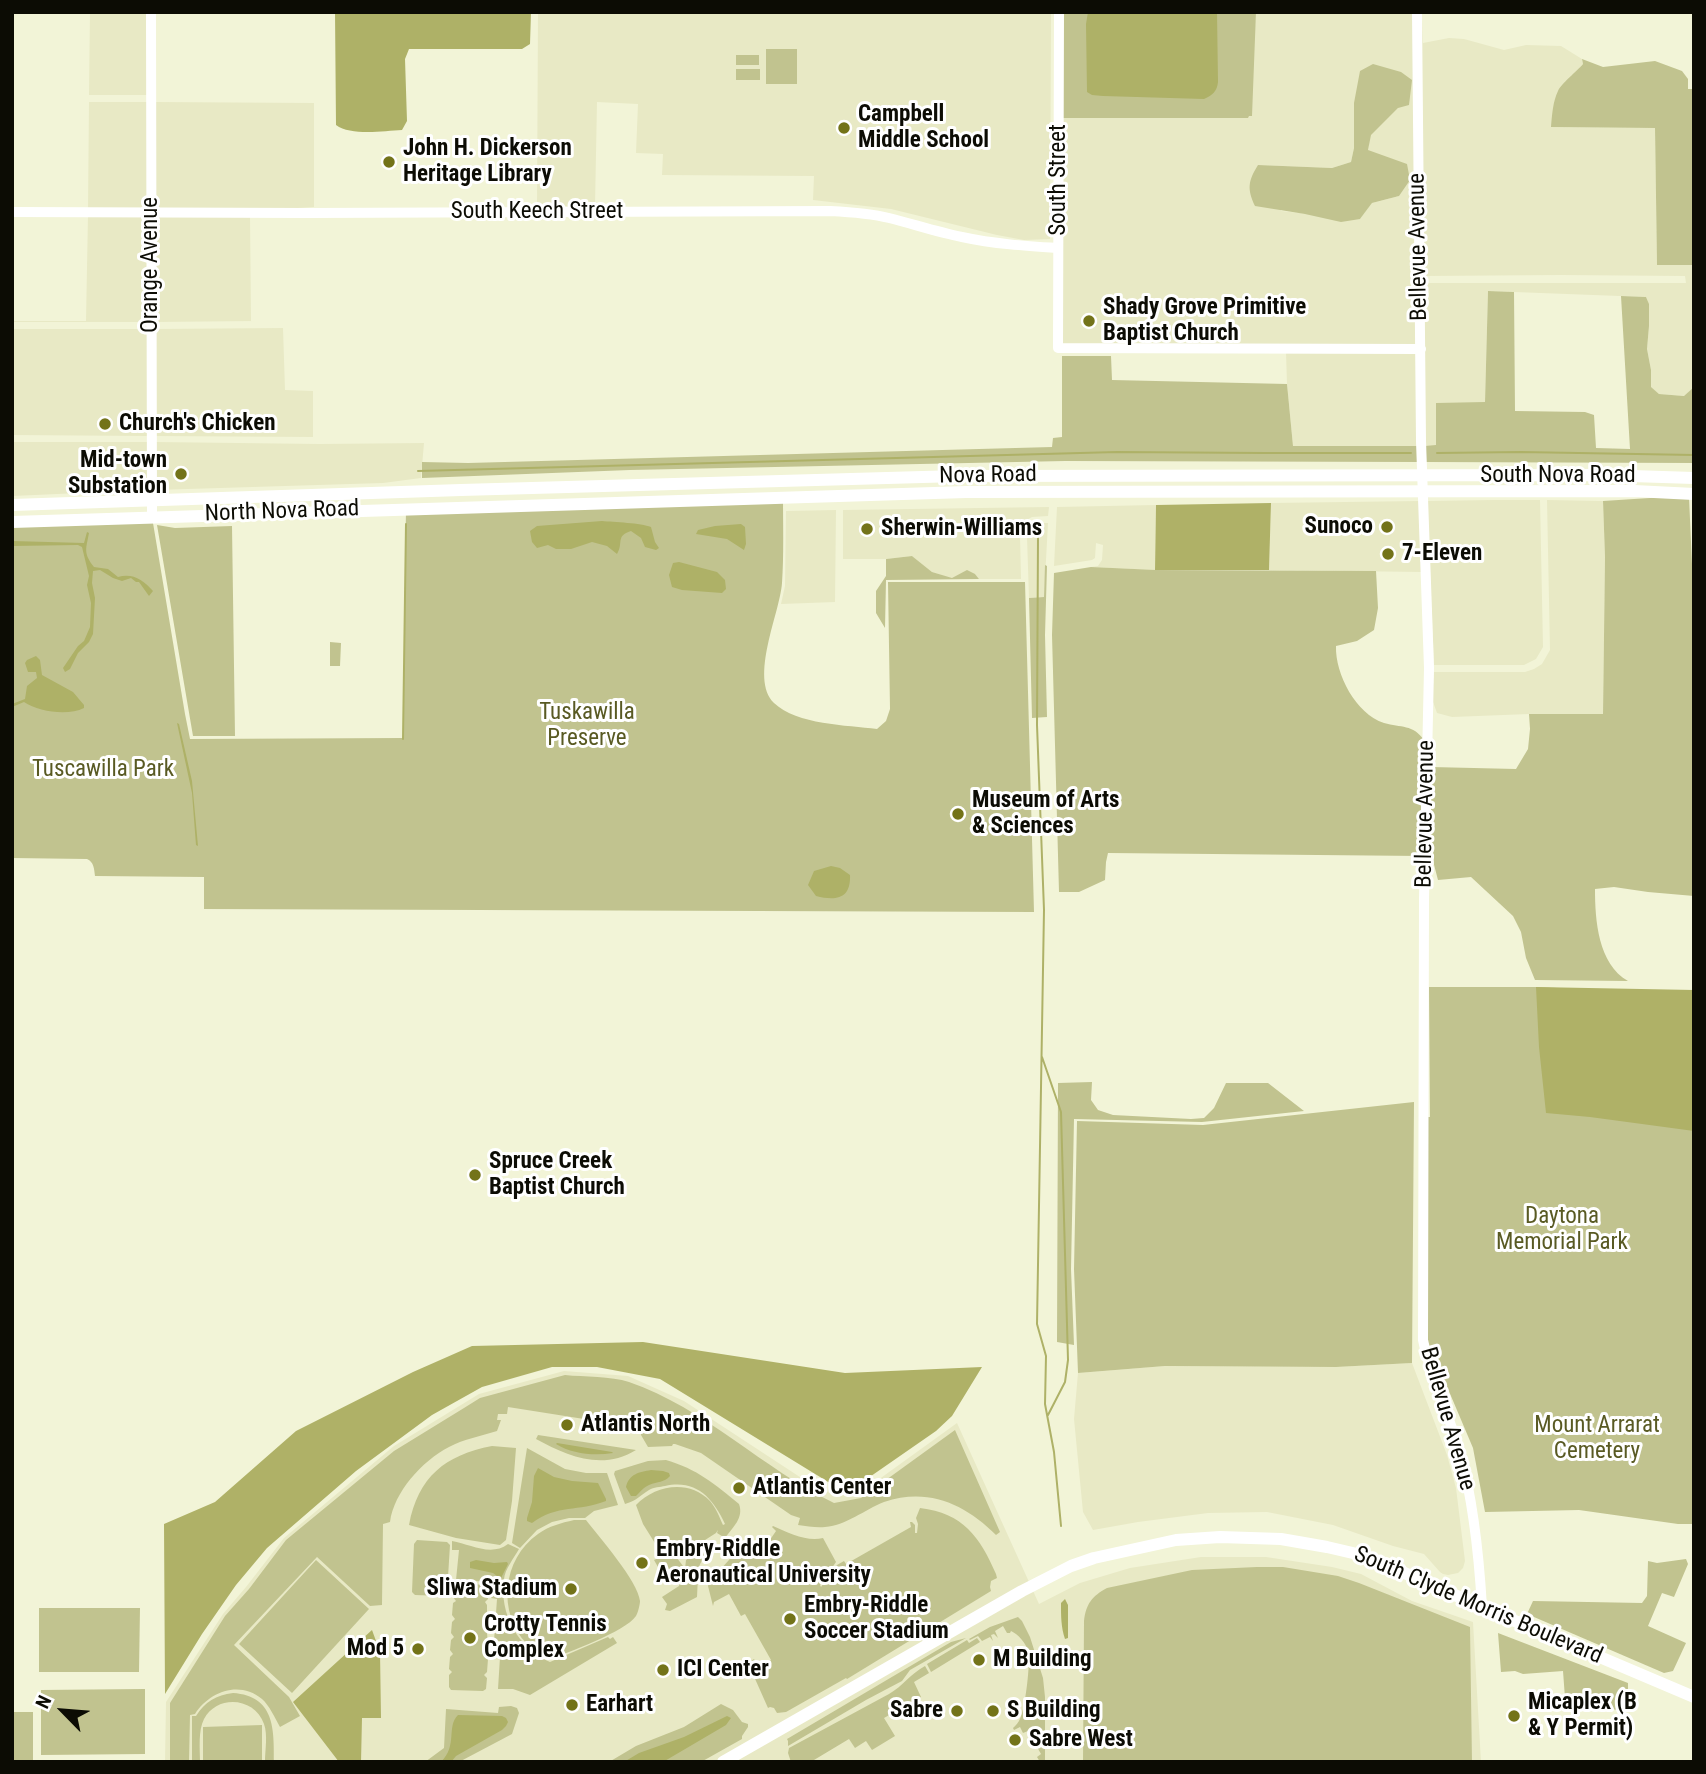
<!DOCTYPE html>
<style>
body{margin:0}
#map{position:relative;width:1706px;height:1774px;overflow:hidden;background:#f2f4d7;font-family:"Roboto Condensed",sans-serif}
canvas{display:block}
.frame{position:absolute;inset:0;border:14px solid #0c0c04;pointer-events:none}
.north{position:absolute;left:28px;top:1676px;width:70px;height:70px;-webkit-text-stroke:5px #fff;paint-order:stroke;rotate:295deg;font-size:19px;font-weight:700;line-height:28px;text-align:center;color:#0c0c04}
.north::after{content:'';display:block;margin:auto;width:24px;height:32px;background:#0c0c04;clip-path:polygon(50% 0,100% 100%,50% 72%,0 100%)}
</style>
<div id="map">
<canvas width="1706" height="1774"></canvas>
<div class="frame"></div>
<div class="north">N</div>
</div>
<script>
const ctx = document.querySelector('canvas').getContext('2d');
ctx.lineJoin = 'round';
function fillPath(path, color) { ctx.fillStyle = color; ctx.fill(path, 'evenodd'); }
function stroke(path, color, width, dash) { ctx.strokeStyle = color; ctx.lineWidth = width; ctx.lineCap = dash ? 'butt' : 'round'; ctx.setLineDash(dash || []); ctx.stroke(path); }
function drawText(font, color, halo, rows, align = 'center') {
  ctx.font = font + ' "Roboto Condensed",sans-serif'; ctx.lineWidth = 6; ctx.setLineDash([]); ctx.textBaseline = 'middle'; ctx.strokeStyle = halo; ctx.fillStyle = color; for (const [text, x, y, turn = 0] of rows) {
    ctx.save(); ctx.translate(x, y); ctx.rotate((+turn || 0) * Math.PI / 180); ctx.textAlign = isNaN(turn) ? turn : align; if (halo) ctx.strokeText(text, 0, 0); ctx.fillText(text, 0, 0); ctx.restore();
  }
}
fillPath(new Path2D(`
 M90 12H147V95H89Z
 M538 12H1051L1050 239 1024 240 997 235 891 209 813 200 814 176 662 175 663 154 636 153 638 104 597 102 595 206H537Z
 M1256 12H1413L1417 346 1062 345 1063 118H1248ZM1411 79 1398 108 1370 135 1368 150 1399 196 1372 203 1360 219 1281 211 1258 165 1332 168 1351 162 1354 148Z
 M1420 20H1422L1423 43 1449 38 1464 39 1504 50 1526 45 1561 46 1582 59 1583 64 1574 75 1552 127 1655 128 1657 264 1694 265V387L1685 396 1659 394 1650 387 1651 370 1647 349 1649 326V305L1646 297 1488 291 1485 402 1436 446H1425L1423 283H1686L1685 276 1561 275 1423 276Z
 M89 102H147V209H88Z
 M155 102 314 103V207L282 209H155Z
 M88 215 147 216 148 322H12V321H86Z
 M155 216H250L251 321H256L155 322Z
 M283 328 285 390 313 391V437L155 436V329Z
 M12 329H148V436L12 435Z
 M1286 352H1417L1418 446H1293L1287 384Z
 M12 442H148V490L12 496Z
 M155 442 320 444 424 443 421 478 383 483 155 490Z
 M1493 500H1540L1543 647 1536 659 1524 665H1434L1427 501Z
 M1547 500 1603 501 1605 557 1603 715 1529 714 1452 717 1437 713 1432 699 1434 672H1525L1534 669 1542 664 1550 650Z
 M1420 501 1422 572 1269 570 1271 503Z
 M1156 505 1155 570 1091 567 1098 566 1102 560 1103 545 1096 543 1095 558 1092 560 1054 566 1057 507Z
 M1049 507 1048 516 1032 517 1025 521 1021 528 1020 536 1021 579H979L975 574 952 579 932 572 912 556 886 559H843V510Z
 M836 510 835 602 781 604 785 586 786 511Z
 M1036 523H1048L1044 597 1029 598 1027 537 1030 526Z
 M1412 1363 1447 1455 1456 1488 1465 1561 1463 1568 1458 1573 1448 1575 1443 1574 1440 1572 1424 1554 1393 1546 1333 1525 1267 1512 1208 1513 1138 1522 1093 1530 1083 1512 1074 1419 1078 1373 1165 1366 1336 1367Z
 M564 1371 628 1376 684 1401 809 1483 836 1496 860 1493 957 1423 1039 1604 1080 1583 1130 1568 1201 1557H1266L1332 1567 1361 1574 1412 1601 1473 1622 1481 1762H165L166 1702 223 1614 246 1587 284 1538 394 1446 479 1394Z`), '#e8e9c5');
fillPath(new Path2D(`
 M1063 12H1256L1252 116H1249L1248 118H1063Z
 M766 49H797V84H766Z
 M736 55H759V65H736Z
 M1582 59 1603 67 1655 61 1682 71 1688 79V89H1692L1694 98V265H1657L1655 128 1551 127C1552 115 1553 101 1558 91 1561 84 1577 71 1583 64Z
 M1373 64 1401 72 1412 80 1409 105 1398 108 1371 135 1368 150 1407 164 1410 180 1399 196 1372 203 1360 219 1341 222 1305 214 1255 206C1247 189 1248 181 1258 165L1332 168 1351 162 1354 148V103L1360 71Z
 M736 69H760V80H736Z
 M1488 291 1514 292 1515 411 1585 412 1594 415 1596 448 1630 449 1621 296 1646 297 1649 304V326L1647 349 1651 370V387L1659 394 1684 396 1694 387V463L1426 462 1425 446 1436 445V403L1485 402Z
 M1062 356H1111L1112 380 1287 384 1293 446H1418L1419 462 1065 461 630 470 422 478V462L468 463 1052 447 1053 438 1062 437Z
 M1681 496 1689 497 1694 609V896L1648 892 1614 887 1595 889C1595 920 1598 964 1628 981L1535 980 1526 958 1521 932 1513 916 1471 877 1438 880 1432 857 1429 856 1431 767 1516 769 1528 749 1530 729 1529 714H1603L1605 557 1603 501Z
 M783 497C783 525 784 555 782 583 780 613 749 678 774 703 797 725 847 725 877 729L886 721 890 709 888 582H1025L1034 912 204 909V877L95 876C94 869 94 862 87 859L12 858V522L152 517 185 714 190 739 403 738 406 508Z
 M157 525 175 528 232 526 235 736H193Z
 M912 556 932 572 952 578 967 570 975 574 979 579 886 580 885 628 876 613V591L886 576V559Z
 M1045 565 1047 566 1045 635 1047 717 1032 718 1029 598 1044 597Z
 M1091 567 1156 570 1376 571 1378 608 1374 630 1357 641 1336 646C1335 674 1356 714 1384 723 1401 728 1413 724 1424 740L1422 856 1108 853 1106 862 1105 880 1079 892H1059L1052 635 1054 573Z
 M330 642 341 643 340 666H330Z
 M1429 987H1536L1694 994V1524H1678L1579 1510 1485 1512 1473 1448 1437 1363 1435 1366 1431 1362 1427 1340 1428 1117H1430Z
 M1092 1082 1091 1100 1098 1110 1113 1115 1191 1119 1204 1118 1214 1108 1226 1083H1268L1304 1111 1202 1122 1074 1119 1071 1269 1074 1345 1057 1342 1058 1083Z
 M1414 1102 1412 1363 1336 1367 1165 1366 1078 1373 1074 1269 1077 1121 1203 1125Z
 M565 1375C584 1377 611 1376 629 1382 705 1408 763 1469 834 1503L861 1498 955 1430 1000 1532 996 1535C965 1504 928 1487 884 1502 864 1510 847 1525 825 1527 816 1528 807 1526 798 1525L800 1518 791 1515 701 1453 675 1444H673L672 1446 648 1447 641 1435V1428L508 1407 507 1414H498L497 1420H501L497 1431C481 1436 464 1439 449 1447 422 1461 394 1492 390 1522L383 1524 382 1605 370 1606 317 1557 234 1645 289 1697 300 1716 280 1727C275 1718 269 1705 262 1699 239 1680 209 1692 195 1714L190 1715 189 1762H170V1703L225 1616 249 1589 286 1540 394 1451 464 1408 480 1398Z
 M538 1435 636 1450C602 1471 567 1456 536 1439Z
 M492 1446 516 1448 512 1501 506 1540 500 1545 456 1538 409 1525C418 1477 445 1455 492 1446Z
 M527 1448 565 1469 586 1473H607L618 1505 594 1511 585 1518H569L552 1522 537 1530 520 1548 512 1543Z
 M666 1460C697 1469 715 1484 739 1504 744 1518 733 1527 725 1538L717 1533 718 1530 716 1533 677 1558 683 1566 675 1571 658 1567 654 1560 663 1556 643 1524 636 1505C655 1485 689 1479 710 1501 716 1508 719 1516 723 1525L725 1524C713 1498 696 1479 665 1486 660 1487 654 1487 649 1490 639 1496 638 1500 625 1504L614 1474 615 1471 648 1461Z
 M920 1508C963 1513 980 1537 996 1574L997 1578 991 1581 990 1587 991 1591 847 1679 846 1678 786 1712 777 1713 774 1708 770 1707 768 1708 748 1663 754 1659 760 1670 768 1665 767 1663 771 1660 745 1614 741 1616 729 1594 714 1602 713 1606 708 1586 712 1572 716 1574 718 1573 725 1578 728 1576 720 1570 745 1542 749 1545 746 1549 752 1553 756 1550 761 1553 776 1531 772 1527 773 1526C789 1533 807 1542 823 1538L836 1562 820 1585 821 1587 837 1565 844 1561 846 1564 911 1527 910 1522H912L915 1525V1533H917L918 1524 916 1518Z
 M574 1520H586C599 1537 638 1581 640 1601 640 1604 638 1613 636 1616 625 1632 568 1652 549 1660 541 1656 534 1651 527 1644 497 1613 502 1559 538 1534 549 1526 561 1523 574 1520Z
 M417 1540 447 1542 450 1545 447 1593 443 1596 415 1595 412 1592 414 1544Z
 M452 1541C470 1544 491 1557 508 1544L519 1549C514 1558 505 1569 504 1579 499 1614 518 1648 550 1662L608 1637 610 1639 613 1637 617 1643 530 1695 513 1689H498L501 1641H494L497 1599 491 1598 493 1582 456 1580 459 1550H452Z
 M703 1548 708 1553 702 1560 697 1571 685 1569 686 1560Z
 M1686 1559 1688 1564 1674 1597 1662 1593 1648 1626 1686 1643 1673 1671 1664 1673 1527 1614 1533 1601 1642 1603 1647 1596 1648 1561 1657 1563Z
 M316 1560 369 1609 292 1693 239 1644Z
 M1257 1567H1283L1338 1576 1359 1583 1470 1627 1472 1762H1083L1084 1621C1086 1604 1092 1596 1107 1588L1192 1570Z
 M693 1575 698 1576 697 1597 670 1611 665 1610 667 1604 662 1597 679 1586 680 1582Z
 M457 1583 486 1585 489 1588 488 1599 485 1602 487 1605V1617L484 1620 487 1623C486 1634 489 1643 488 1654L485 1657 488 1659 487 1672 484 1675 487 1678 486 1689 483 1691 451 1690 449 1687V1675L452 1672 449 1669 450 1657 453 1654 450 1650 451 1640 454 1637 451 1633 452 1622 455 1619 452 1615 453 1603 456 1601 453 1597 454 1587Z
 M39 1608H140L139 1672H39Z
 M1018 1617 1022 1621 1030 1637 1043 1678 1045 1697V1762H1040L1037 1757 1041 1754 1028 1731 1023 1733 1020 1727 1014 1730 1013 1728C1016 1725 1018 1723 1020 1719 1025 1709 1031 1662 1028 1651 1026 1643 1018 1634 1011 1631L1010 1633H1007L1003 1626 995 1631 998 1638 994 1634 991 1635 993 1641 990 1637 982 1641 978 1636 970 1640 969 1639 990 1627Z
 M1498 1633 1628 1683V1711L1593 1707 1586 1708C1582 1697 1575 1696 1565 1698L1563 1671 1523 1674 1515 1671 1501 1672Z
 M966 1638 910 1670 902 1681 866 1700 788 1746V1741L787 1739 951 1642Z
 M977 1638 980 1642 931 1672 927 1664 967 1640 969 1643Z
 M925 1666 929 1673 914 1682 921 1697 884 1718 895 1736 872 1750 866 1741 855 1748 849 1739 814 1760 815 1762H791L788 1753 789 1748 889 1694C903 1686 910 1674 925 1666Z
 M145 1689V1754L41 1755V1690Z
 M233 1693C275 1696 274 1729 274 1762H265C265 1750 268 1735 264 1724 255 1697 217 1694 204 1719 198 1731 200 1748 200 1762H192V1716H196C205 1702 216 1695 233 1693Z
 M721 1704 733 1710 742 1722 748 1724V1727L742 1736V1739L701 1762H609L636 1746 684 1727Z
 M511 1706 517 1708 519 1713 512 1734 459 1762H425L444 1748 446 1709 498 1713 499 1707Z
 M12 1712H33V1762H12Z
 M262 1725V1762H203V1727Z`), '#c1c38f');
fillPath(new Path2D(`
 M1271 503 1269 570H1155L1156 505Z
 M1536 987 1694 990V1131L1590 1117 1546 1113 1539 1047Z
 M643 1342 845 1373 982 1367 952 1416 936 1431 861 1483 838 1488 660 1379 597 1367H552L482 1387 432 1415 356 1471 267 1548 236 1585 202 1634 165 1694 164 1524 215 1502 296 1431 413 1372 472 1346Z
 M372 1630 380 1652 381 1718H362L361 1762H339L293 1702Z`), '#afb167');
fillPath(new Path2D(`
 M335 12H531L530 44 522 49H409L405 59 407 121 402 130C383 131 351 136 336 125Z
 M1088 12H1217L1218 82C1217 91 1213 95 1204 99L1103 96 1092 95 1087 92 1086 24Z
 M602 521C614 522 641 523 651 527L655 542 659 548 656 550 645 547 641 538 631 531C615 536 624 543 617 554L607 546 592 542 571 549H556L548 545 537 548 532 542 530 531 537 526Z
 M741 524 745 527 746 544 744 550 727 539 696 534 698 530 715 526Z
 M87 532 89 533C86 549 83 553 94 567L108 569 118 577C133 573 143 580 153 591L149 596 139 582H136L131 578 122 581 113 578 100 570 93 571 92 583 95 598 93 634 89 642 78 653 70 669 65 672 63 668 78 646 84 641 90 627 91 603 87 585 89 576 82 547 78 545 12 546V541L84 543Z
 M679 562 717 572 725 580 726 589 722 593 682 590 672 587 669 575 673 563Z
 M36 656 40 660 42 675 73 692 84 705V708C68 716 39 712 24 702L12 707V704L25 699 27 686 37 678 36 672H28L25 663 27 660Z
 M177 723 179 724 192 781 198 846 196 845 192 793Z
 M831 866 840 868 850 875C851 899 836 901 816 896L808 885 814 871Z
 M557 1443 612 1452 613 1453C594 1456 572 1454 556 1444Z
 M538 1468 554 1477 572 1481 598 1483 606 1499V1501C578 1512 558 1504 532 1523L527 1521V1518L532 1502 534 1476Z
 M651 1470 663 1471 669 1473 670 1476C664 1483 658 1481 649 1485 644 1487 640 1492 636 1496H631L626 1487C629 1474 639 1472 651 1470Z
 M476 1560 494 1563 507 1562 508 1564 501 1578 502 1593 500 1597 496 1595 495 1589 497 1576 493 1573 470 1568V1562Z
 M1065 1599 1068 1605V1638L1065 1639C1061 1627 1061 1616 1061 1603Z
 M458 1715 502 1716 506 1718 508 1722 506 1726 502 1730 456 1756 451 1762H441C458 1745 446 1727 458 1715Z
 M727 1716 731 1718 726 1725 663 1762H624L639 1753 684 1737Z`), '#aeb167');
stroke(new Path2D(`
 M1437 453 1521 452 1694 455
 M418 471 1117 452 1263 453H1411
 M1038 536 1037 725 1044 910 1037 1324 1046 1356 1045 1404 1054 1452 1061 1526
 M403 739 406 524
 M1042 1057 1061 1112 1068 1360 1065 1382 1048 1415`), '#aeb167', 2);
stroke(new Path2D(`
 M151 12 152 517
 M1059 12 1058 348 1421 349
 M1417 12 1421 441 1429 668 1424 900 1423 1340C1431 1379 1449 1414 1460 1453 1474 1503 1479 1556 1482 1607
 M12 212 309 213 830 211C850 212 869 213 889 218 913 224 937 232 962 237 994 244 1026 246 1058 248`), '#fff', 10);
stroke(new Path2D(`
 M12 505 461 490 958 476 1600 475 1694 478
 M12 522 966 492 1634 491 1694 494
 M723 1762 1022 1591 1071 1566 1094 1558 1176 1540 1220 1537 1281 1539 1327 1547 1357 1554 1384 1564 1482 1607 1694 1697`), '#fff', 12);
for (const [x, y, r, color] of [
 [844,128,7,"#737319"],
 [389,162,7,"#737319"],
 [1089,321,7,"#737319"],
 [105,424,7,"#737319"],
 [181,474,7,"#737319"],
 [1387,527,7,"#737319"],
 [867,529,7,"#737319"],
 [1388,554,7,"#737319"],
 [958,814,7,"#737319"],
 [475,1175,7,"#737319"],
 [567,1425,7,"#737319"],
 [739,1488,7,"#737319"],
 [642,1563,7,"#737319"],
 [571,1589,7,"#737319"],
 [790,1619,7,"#737319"],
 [470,1638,7,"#737319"],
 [418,1649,7,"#737319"],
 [979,1660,7,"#737319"],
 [663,1670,7,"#737319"],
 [572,1705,7,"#737319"],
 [957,1711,7,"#737319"],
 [993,1711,7,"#737319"],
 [1514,1716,7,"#737319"],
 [1015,1740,7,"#737319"]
]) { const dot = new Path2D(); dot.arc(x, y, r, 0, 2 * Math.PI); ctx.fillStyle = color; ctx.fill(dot); stroke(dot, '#fff', 2.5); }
drawText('bold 23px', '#0c0c04', '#fff', [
 ["Campbell",858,115],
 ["Middle School",858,141],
 ["John H. Dickerson",403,149],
 ["Heritage Library",403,175],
 ["Shady Grove Primitive",1103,308],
 ["Baptist Church",1103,334],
 ["Church's Chicken",119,424],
 ["Mid-town",167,461,"right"],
 ["Substation",167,487,"right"],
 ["Sunoco",1373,527,"right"],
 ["Sherwin-Williams",881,529],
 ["7-Eleven",1402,554],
 ["Museum of Arts",972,801],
 ["& Sciences",972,827],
 ["Spruce Creek",489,1162],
 ["Baptist Church",489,1188],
 ["Atlantis North",581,1425],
 ["Atlantis Center",753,1488],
 ["Embry-Riddle",656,1550],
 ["Aeronautical University",656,1576],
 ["Sliwa Stadium",557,1589,"right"],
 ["Embry-Riddle",804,1606],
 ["Soccer Stadium",804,1632],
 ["Crotty Tennis",484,1625],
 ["Complex",484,1651],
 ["Mod 5",404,1649,"right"],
 ["M Building",993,1660],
 ["ICI Center",677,1670],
 ["Micaplex (B",1528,1703],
 ["& Y Permit)",1528,1729],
 ["Earhart",586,1705],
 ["Sabre",943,1711,"right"],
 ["S Building",1007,1711],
 ["Sabre West",1029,1740]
], 'left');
drawText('23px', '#0c0c04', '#fff', [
 ["South Street",1059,180,-90],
 ["South Keech Street",537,212],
 ["Bellevue Avenue",1419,247,-91],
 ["Orange Avenue",151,265,-90],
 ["Nova Road",988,476,-1],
 ["South Nova Road",1558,476],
 ["North Nova Road",282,512,-2],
 ["Bellevue Avenue",1426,814,-89],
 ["Bellevue Avenue",1447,1419,74],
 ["South Clyde Morris Boulevard",1478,1606,23]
]);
drawText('23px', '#595a23', '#fff', [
 ["Tuskawilla",587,713],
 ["Preserve",587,739],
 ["Tuscawilla Park",103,770],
 ["Daytona",1562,1217],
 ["Memorial Park",1562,1243],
 ["Mount Arrarat",1597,1426],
 ["Cemetery",1597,1452]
]);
</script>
